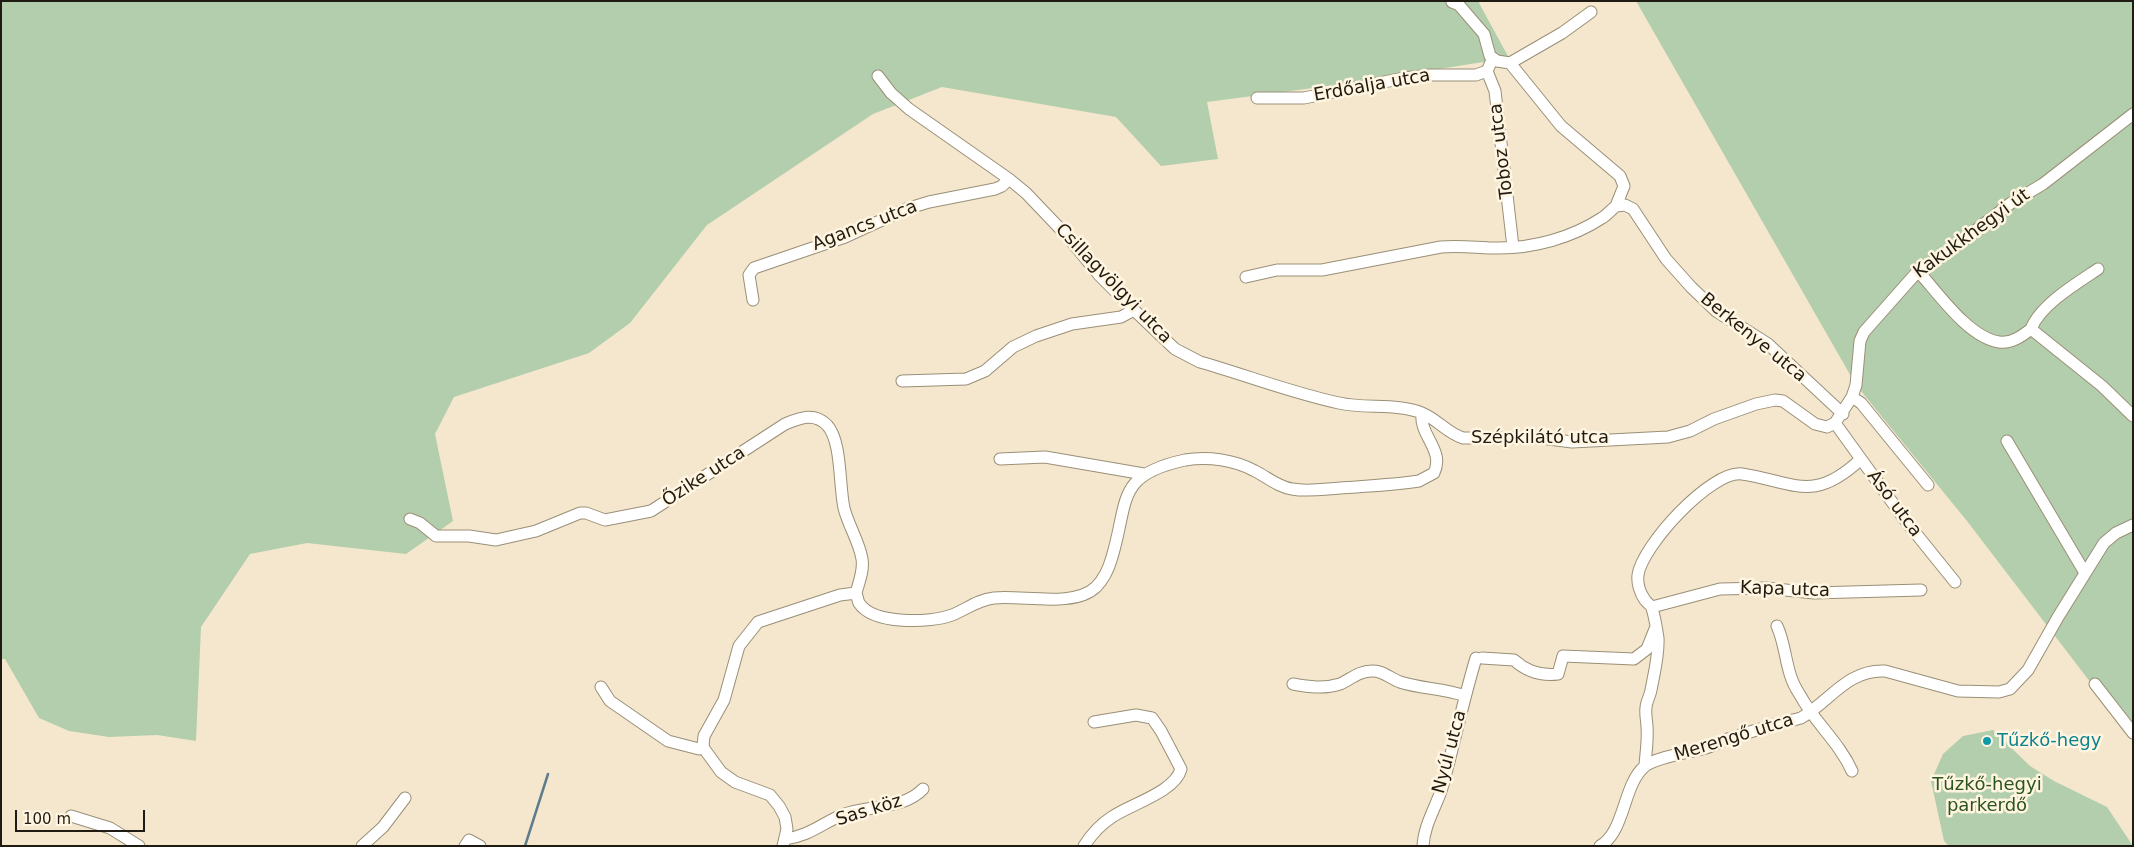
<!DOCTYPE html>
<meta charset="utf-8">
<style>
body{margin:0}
#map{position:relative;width:2134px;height:847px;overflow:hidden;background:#f4e7cd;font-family:"DejaVu Sans",sans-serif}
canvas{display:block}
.frame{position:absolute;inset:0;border:2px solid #201b12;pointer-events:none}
.scale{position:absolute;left:15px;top:810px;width:130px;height:22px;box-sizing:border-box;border:2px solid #201b12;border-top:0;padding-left:6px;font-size:15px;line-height:18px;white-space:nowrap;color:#201b12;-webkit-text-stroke:4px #fff5e0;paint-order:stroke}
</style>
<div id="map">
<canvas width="2134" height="847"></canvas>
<div class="frame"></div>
<div class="scale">100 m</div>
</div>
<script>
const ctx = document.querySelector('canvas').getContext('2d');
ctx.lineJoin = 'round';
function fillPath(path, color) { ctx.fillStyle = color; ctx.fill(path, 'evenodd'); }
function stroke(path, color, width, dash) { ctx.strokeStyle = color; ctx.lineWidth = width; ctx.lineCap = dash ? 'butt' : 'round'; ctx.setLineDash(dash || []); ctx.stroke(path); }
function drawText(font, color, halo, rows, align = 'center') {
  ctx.font = font + ' "DejaVu Sans",sans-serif'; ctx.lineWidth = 5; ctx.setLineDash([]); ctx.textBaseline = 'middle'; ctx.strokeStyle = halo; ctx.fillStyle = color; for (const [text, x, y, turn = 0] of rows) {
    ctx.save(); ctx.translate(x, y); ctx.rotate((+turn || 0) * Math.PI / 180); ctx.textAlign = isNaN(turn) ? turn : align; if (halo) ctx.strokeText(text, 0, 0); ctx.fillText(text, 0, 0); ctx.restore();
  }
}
fillPath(new Path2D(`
 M1 1H1480L1479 3 1509 58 1343 84 1207 102 1218 159 1161 166 1116 117 942 87 873 114 707 225 630 323 589 353 454 397 435 434 453 521 406 554 307 543 250 554 201 627 196 741 157 735 109 737 69 731 39 718 5 659H1Z
 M1636 1H2133V738L1967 521 1856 385Z
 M1993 730 2030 766 2054 781 2107 807 2133 846H1949L1944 841 1931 781 1943 754 1963 736Z`), '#b3ceac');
stroke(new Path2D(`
 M525 846 548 774`), '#5e7c8e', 2.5);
const minor = new Path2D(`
 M1452 2 1459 5 1484 34 1490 56 1497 61 1510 63 1562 33 1591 12
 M1493 58 1487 71 1495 91 1513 247
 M1510 63 1561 126 1620 176 1624 186 1616 206 1625 205 1633 209 1666 259 1691 287 1716 311 1768 344 1843 414
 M878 76 891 93 909 109 1009 179 1026 193 1067 236 1099 275 1134 310 1175 349 1200 362C1246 375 1292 393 1339 403 1365 409 1398 403 1422 413
 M1257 98H1304L1404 78 1430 75H1476L1487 71
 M1918 271C1939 294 1968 337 1999 342 2011 344 2022 336 2031 329L2102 386 2133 416
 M1246 277 1277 270H1322L1441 247C1460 245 1479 248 1499 248 1534 248 1571 238 1602 218 1607 215 1611 210 1616 206
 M753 300 749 275 754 268 845 237 906 209 929 202 995 189 1002 186 1009 179
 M2031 329C2040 305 2077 283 2098 269
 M902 381 966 379 985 371 1013 347 1036 336 1072 324 1121 317 1134 310
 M1852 397 1861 403 1928 485
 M1835 423 1905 520 1955 582
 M2007 441 2085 573
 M1000 459 1045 457 1144 474
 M410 519 420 523 436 536H469L496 540 536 531 580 513H586L605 520 651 511 785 424C800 418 814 412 827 425 842 441 839 486 844 508 848 525 859 541 862 559 864 570 859 582 856 593
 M856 593C857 596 858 601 859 603 873 625 931 623 952 615 967 609 977 600 994 598 1023 595 1074 608 1096 587 1104 579 1109 568 1112 557 1129 501 1115 475 1185 460 1208 456 1235 460 1255 471 1267 477 1278 487 1292 489 1308 492 1324 489 1340 488 1367 486 1393 485 1419 481L1434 473C1445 450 1419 436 1422 413 1437 419 1447 433 1463 438H1541L1572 442 1668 437 1690 431 1714 419 1756 404 1775 400 1783 401 1815 424 1827 427 1835 423 1852 397 1856 385 1860 341 1864 332 1918 271 1944 255 2011 203 2043 184 2133 114
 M1652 607 1720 589 1766 588 1814 593 1921 590
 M1777 626C1784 641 1785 658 1790 674 1792 681 1796 689 1800 695 1815 723 1839 742 1852 771
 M1482 658 1514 660C1526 671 1541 676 1558 674L1563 656 1634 659 1647 649 1655 629
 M1293 684C1309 687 1324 689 1340 684 1351 679 1359 671 1372 671 1382 670 1391 679 1400 682 1421 689 1444 688 1465 696
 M2095 684 2133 733
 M601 687 610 701 668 741 699 749 703 746
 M1645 765C1646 752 1648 740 1647 727 1647 721 1645 714 1646 708 1646 702 1650 696 1651 690 1654 674 1659 655 1658 638 1657 631 1654 615 1652 608 1651 605 1647 603 1645 600 1640 593 1637 583 1638 575 1642 546 1711 470 1742 474 1795 482 1813 504 1861 459
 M71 816 110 828 139 846
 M785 839C809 836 821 824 842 815 868 805 903 810 923 789
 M362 846 383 827 405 798
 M465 846 469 840 480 846
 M783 846 787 829 785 817 779 806 770 795 735 782 721 772 705 750 703 746 704 736 724 700 739 646 758 622 840 595 856 593
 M1084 846C1091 835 1101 824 1112 817 1131 804 1175 792 1181 769L1161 731 1152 718 1136 715 1094 722
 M1423 846C1424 825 1436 807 1442 788 1454 745 1463 701 1476 658
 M1600 846C1625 832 1623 785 1644 767 1653 758 1689 752 1702 749 1712 747 1721 741 1731 738 1754 730 1778 724 1801 718 1830 701 1848 669 1885 671L1958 691 1999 692 2010 689 2028 670 2058 617 2104 543 2116 533 2133 525`);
stroke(minor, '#9a8f77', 13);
stroke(minor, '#fff', 11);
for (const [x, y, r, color] of [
 [1987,741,5,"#0f9aa8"]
]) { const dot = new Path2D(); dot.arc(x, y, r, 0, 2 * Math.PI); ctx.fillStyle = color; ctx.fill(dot); stroke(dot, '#fff5e0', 2); }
drawText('18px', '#201b12', '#fff5e0', [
 ["Erdőalja utca",1372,86,-10],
 ["Toboz utca",1502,151,-97],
 ["Agancs utca",865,226,-21],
 ["Kakukkhegyi út",1972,234,-36],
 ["Csillagvölgyi utca",1113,284,46],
 ["Berkenye utca",1753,338,39],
 ["Szépkilátó utca",1540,438],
 ["Őzike utca",704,477,-33],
 ["Ásó utca",1894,504,53],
 ["Kapa utca",1785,590,2],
 ["Merengő utca",1734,738,-17],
 ["Nyúl utca",1450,752,-75],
 ["Sas köz",869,811,-17]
]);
drawText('18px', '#0d838f', '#fff5e0', [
 ["Tűzkő-hegy",1997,741]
], 'left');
drawText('18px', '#2b541e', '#fff5e0', [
 ["Tűzkő-hegyi",1987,785],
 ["parkerdő",1987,806]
]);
</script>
